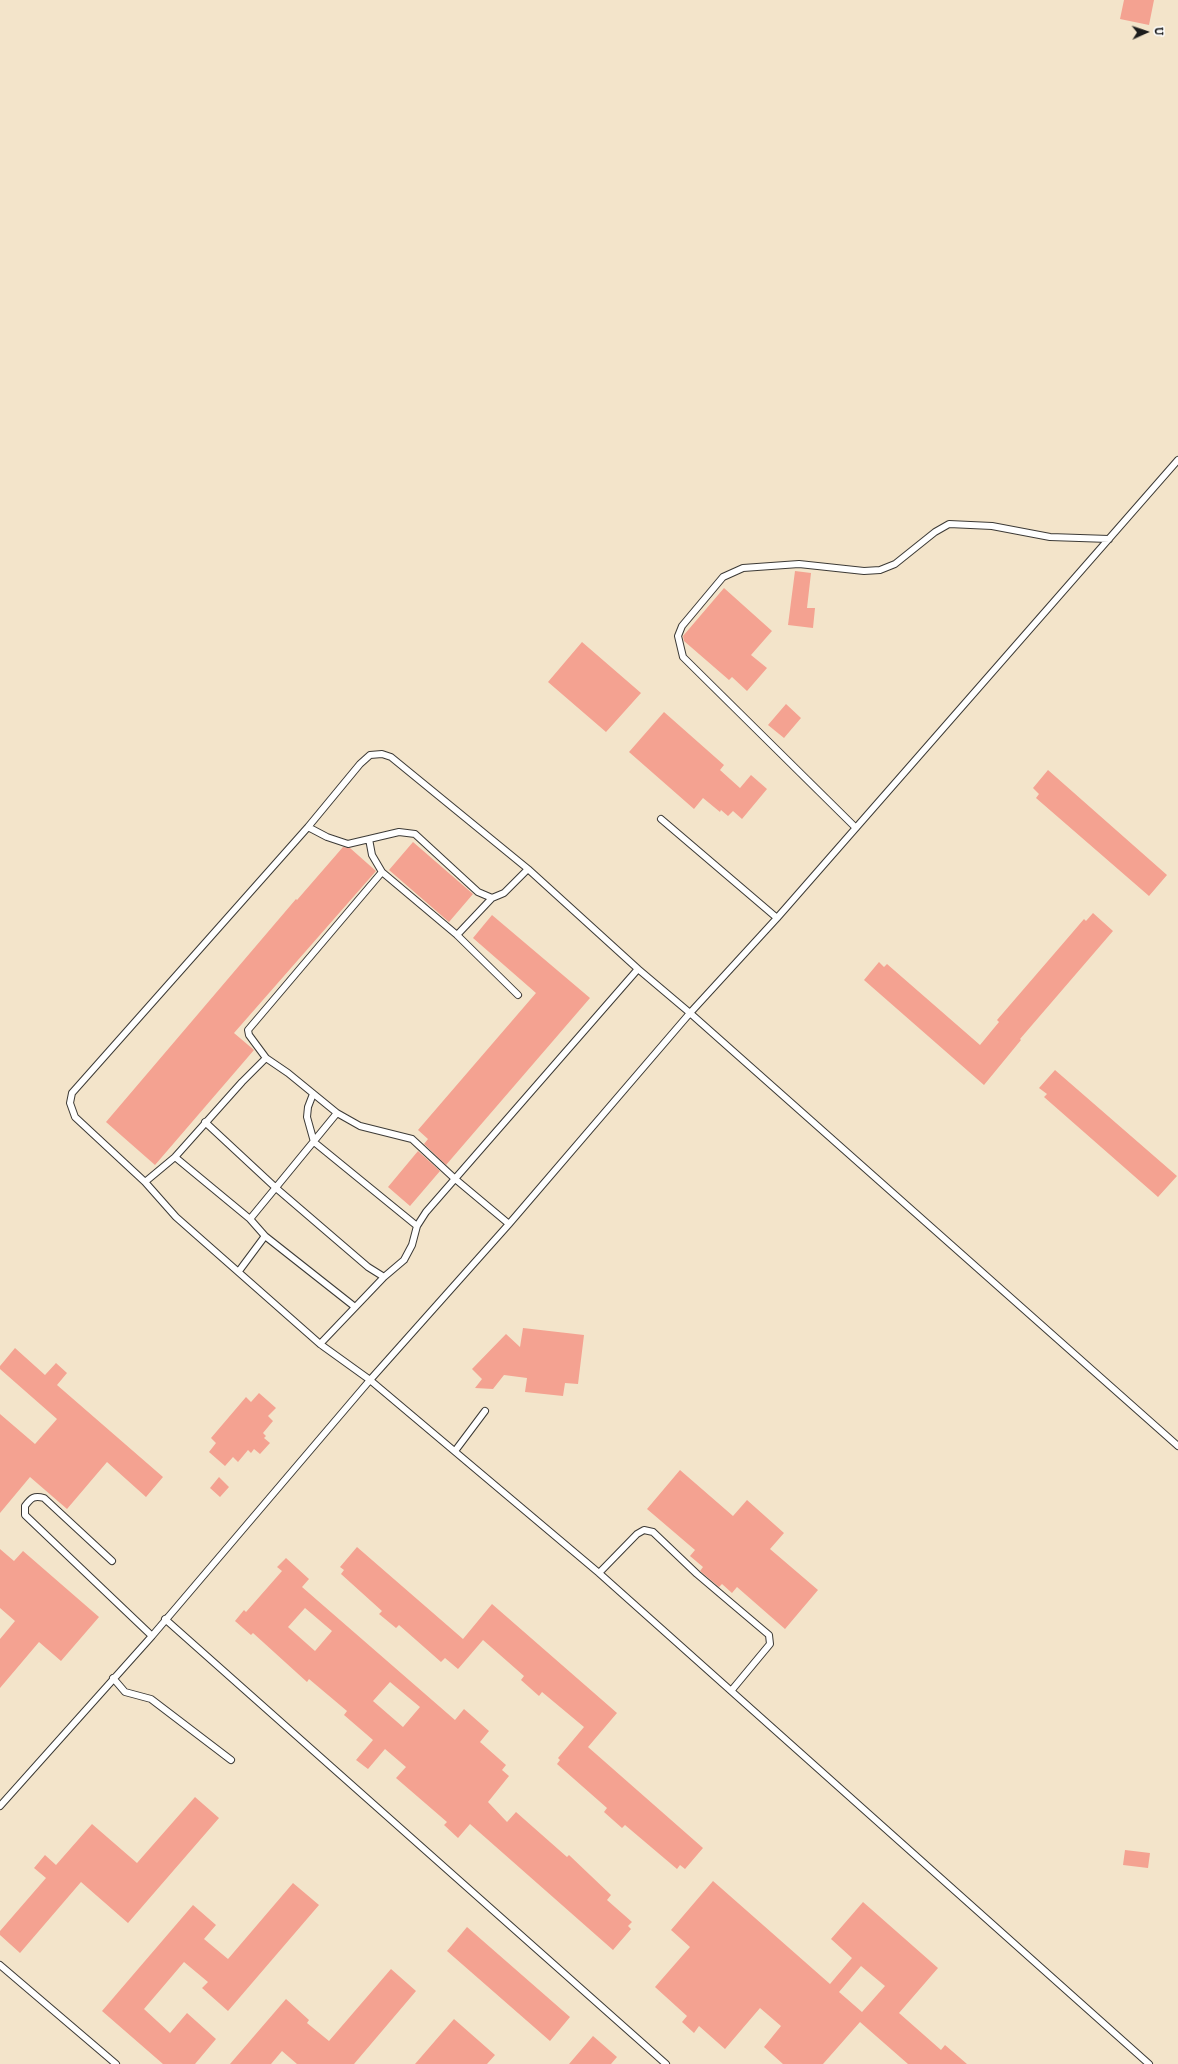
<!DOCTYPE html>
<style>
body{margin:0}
#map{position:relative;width:1178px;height:2064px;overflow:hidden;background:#f3e4ca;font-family:"IM FELL DW Pica",serif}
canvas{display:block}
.north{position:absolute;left:1126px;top:12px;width:40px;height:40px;-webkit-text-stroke:3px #fff;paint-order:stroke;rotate:87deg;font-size:11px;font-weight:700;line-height:16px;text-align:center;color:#1c1c1c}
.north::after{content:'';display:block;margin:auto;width:14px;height:18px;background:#1c1c1c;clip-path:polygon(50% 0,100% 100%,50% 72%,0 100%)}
</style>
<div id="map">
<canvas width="1178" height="2064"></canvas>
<div class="north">U</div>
</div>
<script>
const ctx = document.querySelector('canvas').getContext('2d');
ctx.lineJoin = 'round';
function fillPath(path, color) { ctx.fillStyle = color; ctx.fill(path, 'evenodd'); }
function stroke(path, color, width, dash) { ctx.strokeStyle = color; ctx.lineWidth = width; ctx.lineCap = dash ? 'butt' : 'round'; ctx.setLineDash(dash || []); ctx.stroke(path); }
fillPath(new Path2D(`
 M1124 0H1154L1149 25 1120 19Z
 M795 571 811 573 807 608H815L813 628 788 625Z
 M724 588 772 631 751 655 767 668 747 691 732 677 729 680 684 641 683 636Z
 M582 642 641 693 606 732 548 682Z
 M786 704 801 718 784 738 768 725Z
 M664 712 724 765 720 770 740 788 751 775 767 789 742 819 733 811 728 816 721 810 720 812 703 798 694 809 629 752Z
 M1048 770 1167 875 1149 896 1036 798 1039 794 1033 788Z
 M413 842 473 894 449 922 389 870Z
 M343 847 350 848 376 871 234 1033 254 1050 155 1165 106 1122 296 899 297 900Z
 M1093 913 1113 931 1020 1039 1021 1040 984 1085 864 980 879 962 884 967 887 964 980 1045 999 1022 997 1020 1066 940 1084 919 1086 921Z
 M492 915 590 998 446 1165 424 1144 428 1139 418 1130 536 993 473 938Z
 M1055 1070 1177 1176 1158 1197 1044 1097 1047 1094 1039 1088Z
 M418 1151 440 1171 410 1206 388 1187Z
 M523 1328 584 1335 578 1384 565 1383 563 1396 525 1392 527 1378 504 1375 493 1389 475 1388 482 1379 472 1369 506 1334 520 1347Z
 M15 1348 45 1375 56 1363 67 1373 57 1385 163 1477 146 1497 107 1462 67 1509 30 1477 0 1513V1414L35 1444 57 1419 0 1369V1366Z
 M259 1393 276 1408 268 1416 273 1421 263 1433 266 1436 264 1438 270 1443 260 1454 254 1449 251 1453 248 1450 238 1462 233 1457 225 1466 209 1452 216 1443 211 1438 246 1397 251 1402Z
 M680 1470 733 1516 747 1500 784 1533 770 1549 818 1590 785 1629 737 1587 732 1593 722 1584 719 1587 700 1571 703 1567 690 1556 695 1550 647 1509Z
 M219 1477 229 1487 220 1497 210 1488Z
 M357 1547 463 1639 492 1604 617 1713 588 1747 703 1848 685 1869 680 1865 677 1869 625 1825 622 1828 604 1812 607 1808 557 1764 560 1760 558 1758 584 1727 542 1692 539 1696 521 1680 524 1676 483 1640 458 1669 445 1658 441 1662 399 1625 396 1628 379 1614 382 1611 341 1574 344 1570 340 1567Z
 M0 1549 14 1561 23 1551 99 1617 61 1661 39 1642 0 1688V1639L15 1621 0 1608Z
 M286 1558 309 1579 302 1587 455 1720 464 1709 489 1731 480 1742 506 1765 502 1770 509 1776 488 1802 507 1822 516 1812 567 1857 569 1855 611 1895 607 1900 632 1922 628 1926 631 1929 613 1950 470 1824 458 1838 444 1825 447 1822 396 1778 406 1767 385 1749 368 1769 356 1760 373 1740 344 1715 347 1711 309 1679 307 1682 253 1633 251 1635 235 1621 244 1610 246 1612 282 1571 277 1567ZM305 1608 332 1631 315 1651 288 1627ZM390 1682 420 1707 403 1727 373 1701Z
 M195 1797 219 1818 128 1923 81 1882 20 1953 0 1935V1931L46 1878 34 1868 45 1855 56 1865 92 1824 137 1863Z
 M1125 1850 1150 1853 1148 1868 1123 1865Z
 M713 1881 830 1984 852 1958 831 1939 863 1902 938 1968 899 2013 941 2050 945 2045 967 2064H908L860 2022 823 2064H783L764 2047 781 2026 760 2008 725 2049 699 2026 694 2033 682 2022 687 2016 655 1987 690 1947 671 1930ZM861 1966 885 1986 862 2012 839 1992Z
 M293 1883 319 1905 228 2011 202 1988 208 1982 184 1962 144 2009 170 2033 187 2013 216 2039 195 2064H163L102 2011 193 1905 216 1925 204 1939 228 1959Z
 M467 1927 570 2017 550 2041 447 1951Z
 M391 1969 416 1991 354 2064H297L282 2051 271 2064H230L286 1999 309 2020 307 2023 329 2041Z
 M454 2019 495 2055 487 2064H415Z
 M593 2036 617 2057 611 2064H569Z`), '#f4a291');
const service = new Path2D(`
 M661 819 777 918
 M308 827 327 837 348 844 399 832 415 834 478 892 492 898 504 893 528 869
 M856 828 683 657 678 636 682 626 723 577 743 568 799 564 864 571 880 570 895 564 935 532 949 524 992 526 1050 537 1109 539
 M369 839 372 855 382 872 457 935 518 995
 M457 935 492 898
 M266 1058 249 1035 248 1030 382 872
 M313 1094 308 1107 307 1117 314 1142 417 1226
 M205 1122 276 1188 368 1267 384 1277
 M175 1157 250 1219 265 1236 355 1307
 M145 1182 175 1157 242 1082 266 1058 288 1073 337 1113 360 1126 412 1139 454 1178 509 1224
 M250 1219 337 1113
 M239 1271 265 1236
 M320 1344 384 1277 404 1260 412 1245 417 1226 426 1212 638 969
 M455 1451 485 1411
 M112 1561 44 1498C34 1495 31 1498 25 1506V1515L152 1636
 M599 1573 637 1534 644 1530 653 1532 697 1574 769 1635 770 1644 731 1691
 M165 1619 666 2064
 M113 1678 125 1692 151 1699 231 1760
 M0 1806 152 1636 370 1380 509 1224 690 1013 777 918 1178 460
 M0 1965 116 2064
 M1149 2064 599 1573 370 1380 320 1344 176 1217 145 1182 75 1117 70 1103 72 1093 308 827 360 764 370 755 382 754 391 757 528 869 638 969 690 1013 1178 1446`);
stroke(service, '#3c3a36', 8);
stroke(service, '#fff', 6);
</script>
